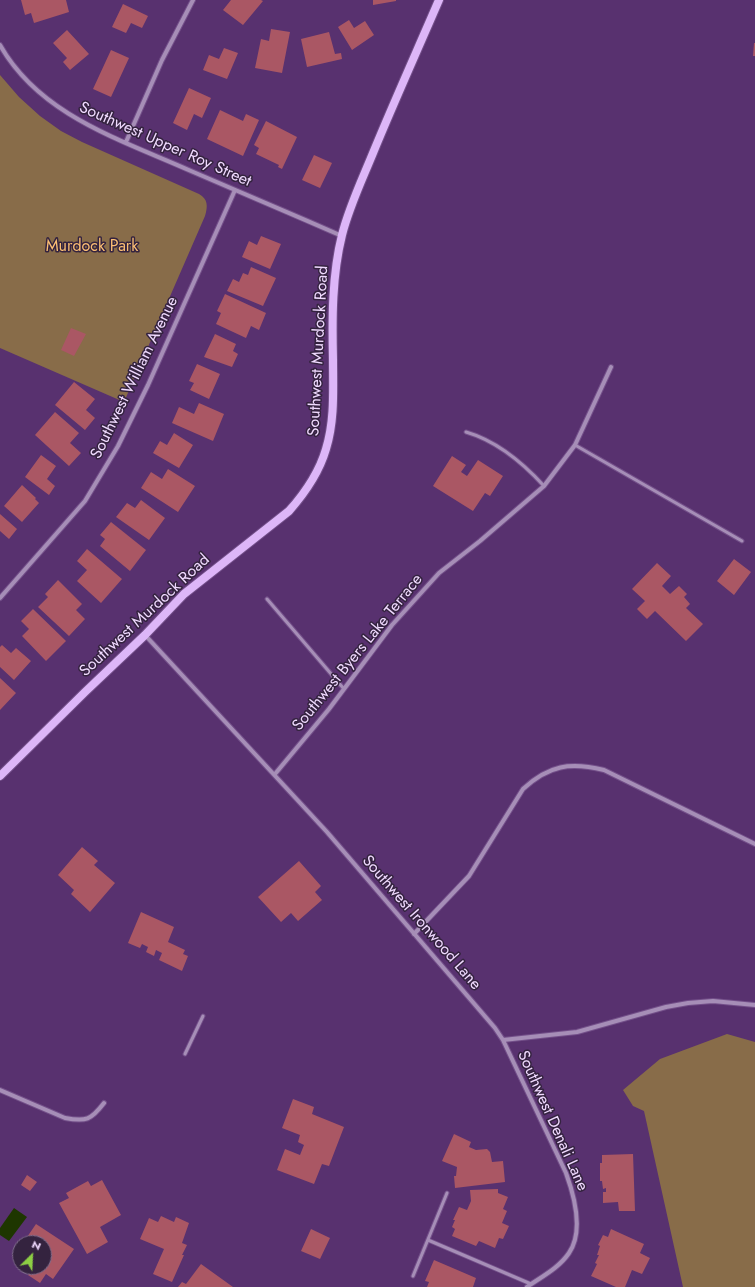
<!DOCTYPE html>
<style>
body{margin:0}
#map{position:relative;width:755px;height:1287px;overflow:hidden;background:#58316f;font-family:Jost,sans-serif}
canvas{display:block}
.north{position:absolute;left:12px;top:1235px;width:40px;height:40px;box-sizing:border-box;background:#34233f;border:1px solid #7f6c8c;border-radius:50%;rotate:24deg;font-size:11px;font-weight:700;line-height:16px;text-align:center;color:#f0daff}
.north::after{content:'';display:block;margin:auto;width:14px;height:18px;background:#8dce44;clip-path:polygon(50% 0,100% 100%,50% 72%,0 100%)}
</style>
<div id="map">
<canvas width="755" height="1287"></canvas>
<div class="north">N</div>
</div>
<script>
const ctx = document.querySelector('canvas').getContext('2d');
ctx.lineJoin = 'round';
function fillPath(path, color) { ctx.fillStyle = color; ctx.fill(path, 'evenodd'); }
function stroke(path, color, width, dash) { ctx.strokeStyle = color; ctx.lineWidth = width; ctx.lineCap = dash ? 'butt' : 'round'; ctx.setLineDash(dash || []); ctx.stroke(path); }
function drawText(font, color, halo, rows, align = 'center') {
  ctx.font = font + ' Jost,sans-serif'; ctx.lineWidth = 3; ctx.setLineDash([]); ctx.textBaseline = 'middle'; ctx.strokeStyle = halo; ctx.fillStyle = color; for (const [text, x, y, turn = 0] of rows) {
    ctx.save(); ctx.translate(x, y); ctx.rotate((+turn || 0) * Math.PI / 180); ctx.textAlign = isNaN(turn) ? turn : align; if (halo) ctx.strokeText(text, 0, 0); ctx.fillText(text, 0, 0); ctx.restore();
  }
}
fillPath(new Path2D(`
 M0 75 19 97 40 116 61 131 82 142 199 194C208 199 208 206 205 216L124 402 0 348Z
 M727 1034 755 1042V1287H683L644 1111 633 1106 623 1090 660 1059Z`), '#886c49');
fillPath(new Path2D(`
 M14 1208 27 1217 9 1241 0 1235V1228Z`), '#1e3600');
fillPath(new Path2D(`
 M21 0H66L69 12 34 23 31 13 25 15Z
 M231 0H261L263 1 243 25 223 10Z
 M373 0H396V1L373 5Z
 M123 4 148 16 142 28 131 23 126 33 112 27Z
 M349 20 354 28 365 21 374 35 352 50 338 27Z
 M271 29 290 32 282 73 255 68 261 39 269 41Z
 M67 30 89 54 70 70 63 62 67 58 53 43Z
 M329 32 335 54 341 53 342 59 307 67 301 39Z
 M754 43H755V56H753Z
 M224 48 238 53 227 79 203 70 209 55 219 59Z
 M111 50 129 58 111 97 93 89Z
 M189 88 211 98 202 118 194 114 187 130 173 123Z
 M220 110 243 121 246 114 259 120 243 156 207 139Z
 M266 121 297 137 282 169 278 167 279 165 256 154 259 148 254 145Z
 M314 155 332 163 320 188 302 180Z
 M261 236 281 244 270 269 242 257 249 241 257 245Z
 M251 267 276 278 263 306 227 291 233 279 239 282 243 273 248 275Z
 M225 294 266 313 259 330 251 326 246 338 216 324 221 313 217 311Z
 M71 328 86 334 74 356 61 350Z
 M215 334 236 344 233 351 238 354 232 367 204 357Z
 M197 364 220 374 209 399 190 390 194 383 189 381Z
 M74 382 95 399 86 410 95 418 85 430 55 405Z
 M199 403 224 414 213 441 172 423 179 407 194 414Z
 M55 412 79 433 70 443 81 453 69 466 35 435Z
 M174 433 193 445 179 468 153 453 160 441 167 445Z
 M41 455 56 466 47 479 55 486 49 495 25 477Z
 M452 456 466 465 461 472 467 476 478 460 503 476 490 496 485 493 473 511 433 486Z
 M168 469 195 486 178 512 141 488 151 472 162 479Z
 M22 485 36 498 35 499 39 503 22 522 4 506Z
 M141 500 165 518 149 540 116 517 127 503 135 508Z
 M0 514 17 529 9 539 0 531Z
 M111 522 146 550 130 571 100 546 105 539 100 535Z
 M87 549 122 579 101 603 77 581 87 570 77 561Z
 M734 559 751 572 734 595 717 581Z
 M657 563 671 576 662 586 670 594 679 586 687 594 684 597 690 604 686 608 703 624 686 641 655 611 647 619 637 609 645 601 632 589Z
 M58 580 82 604 76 610 85 619 69 636 38 607 48 597 45 594Z
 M33 609 66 641 46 661 22 636 29 629 21 621Z
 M2 645 11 653 16 648 31 661 14 680 0 667V647Z
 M0 678 16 693 0 710Z
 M82 847 98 861 94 865 115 883 90 912 71 894 74 890 58 875Z
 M299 861 321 886 315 892 322 900 298 921 291 913 281 922 258 897Z
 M141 912 174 927 168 942 185 950 183 954 188 956 182 971 159 960 162 953 156 950 154 956 146 952 148 947 142 944 140 948 128 943Z
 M293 1099 314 1107 312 1114 344 1127 329 1166 322 1164 314 1184 277 1170 285 1149 300 1155 304 1145 298 1142 300 1135 282 1128Z
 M454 1134 471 1142 469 1147 476 1150 487 1149 490 1152 492 1162 503 1161 505 1182 455 1188 454 1176H456L457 1167 442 1161Z
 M633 1154 635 1211H619L618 1202 603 1203V1192H606V1188L603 1189 602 1181H600V1163H602V1155Z
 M27 1175 37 1182 30 1191 21 1185Z
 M102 1180 121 1215 100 1227 108 1242 87 1254 59 1203 69 1198 66 1193 88 1181 91 1186Z
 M498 1189V1193L508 1197 503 1209 507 1211 502 1223 509 1226 503 1239 499 1238 495 1248 479 1241 476 1246 452 1236 455 1229 452 1227 455 1220H453L459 1207 467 1210 471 1201 470 1190Z
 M161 1216 174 1222 176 1217 189 1223 182 1243 187 1245 182 1255H184L172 1282 153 1274 164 1249 140 1239 149 1218 158 1222Z
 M36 1224 74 1249 53 1279 46 1274 40 1283 28 1275 33 1269 30 1267H44V1243H23Z
 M311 1229 330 1238 320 1259 301 1251Z
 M611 1229 644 1244 640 1253 650 1258 642 1274 632 1270 625 1287H616L591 1276 597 1264 595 1263 599 1255H597L600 1246 598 1245 603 1235 608 1237Z
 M20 1248V1260L14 1256Z
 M434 1260 476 1278 473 1287H427L429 1282 425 1281Z
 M201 1264 233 1287H178L182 1282 186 1284Z`), '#aa5764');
const service = new Path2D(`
 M466 432C497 441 523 463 544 486
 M575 445 742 541
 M267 599 344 689
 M185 1054 203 1016
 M428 1240 531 1284
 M413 1276 447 1193`);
const minor = new Path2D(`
 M0 45C40 116 122 140 191 171 242 193 292 214 342 236
 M126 142 162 60 193 0
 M0 598 85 501 118 446 148 385 235 190
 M145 635 327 832 495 1028 503 1040 566 1173C574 1195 584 1231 569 1253 559 1268 541 1277 527 1287
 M275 774 329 709 392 625 439 573 480 541 544 486 575 445 611 367
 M414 934 469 876 523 789C549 765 570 762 604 770L755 844
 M503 1040 577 1032 666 1007 688 1003 713 1001 755 1005
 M0 1090 65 1118C86 1122 91 1120 104 1103`);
const secondary = new Path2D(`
 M0 776 85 692 145 635 184 594 289 511C305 493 319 473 326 449 335 420 333 389 333 359 332 319 332 275 342 235 349 207 362 180 373 153 394 102 417 51 439 0`);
stroke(service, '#734f89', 5);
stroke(minor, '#734f89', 6);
stroke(secondary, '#734f89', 10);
stroke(service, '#a68eb7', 3);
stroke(minor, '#a68eb7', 4);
stroke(secondary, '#ddb6f8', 8);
drawText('16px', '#f0daff', '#34233f', [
 ["Southwest Upper Roy Street",165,145,24],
 ["Southwest Murdock Road",319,351,-87],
 ["Southwest William Avenue",135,378,-64],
 ["Southwest Murdock Road",145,616,-43],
 ["Southwest Byers Lake Terrace",358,653,-51],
 ["Southwest Ironwood Lane",421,923,49],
 ["Southwest Denali Lane",552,1121,66]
]);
drawText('16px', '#fbbe73', '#34233f', [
 ["Murdock Park",92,247]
]);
</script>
